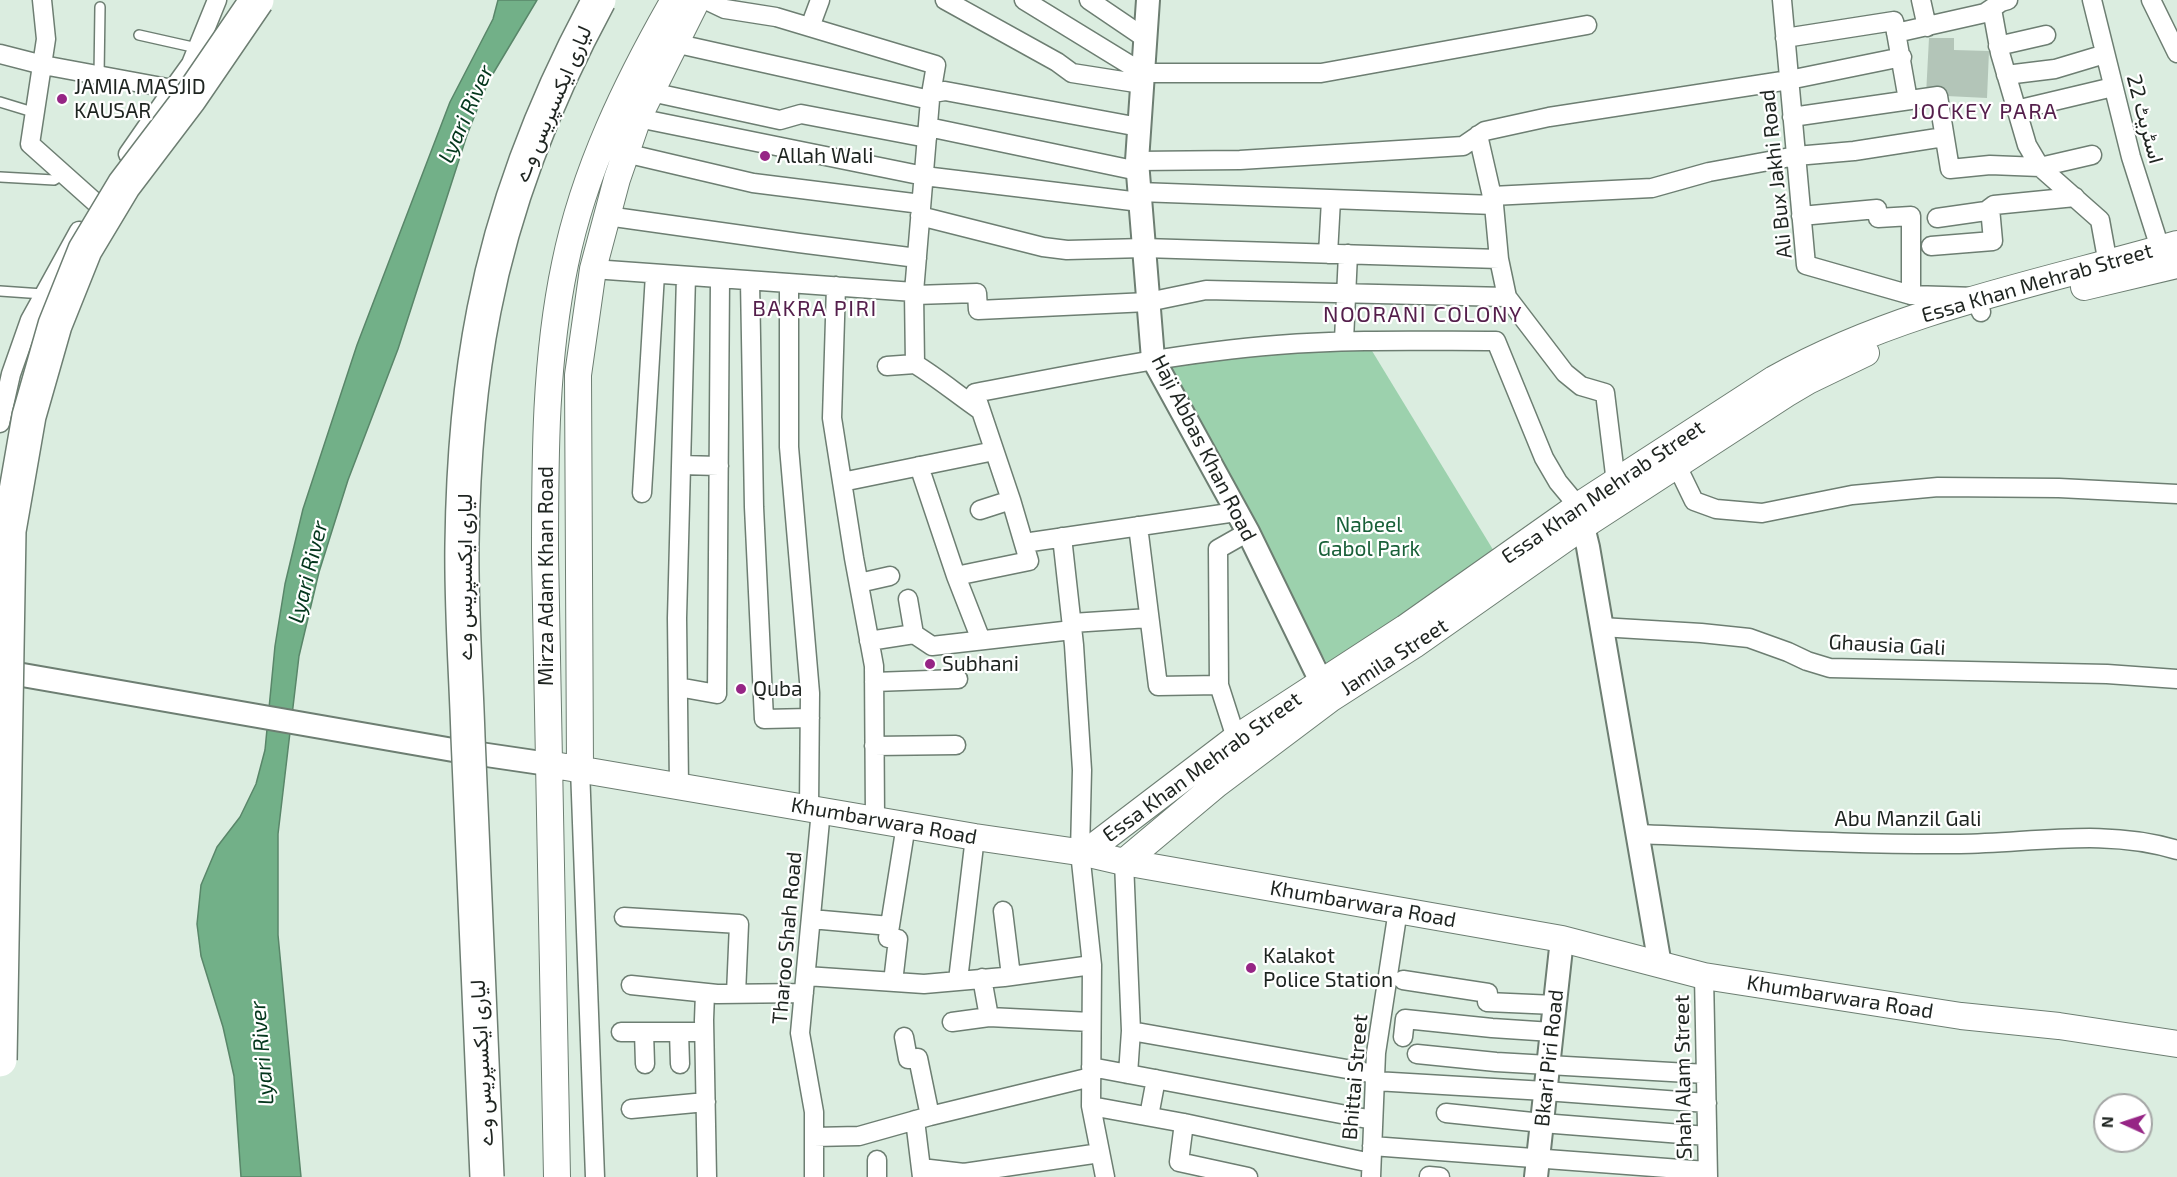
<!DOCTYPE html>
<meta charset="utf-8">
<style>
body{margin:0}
#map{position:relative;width:2177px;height:1177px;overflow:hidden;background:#dbede0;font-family:"Exo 2",sans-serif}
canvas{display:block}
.north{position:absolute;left:2093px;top:1093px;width:60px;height:60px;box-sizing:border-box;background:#fff;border:2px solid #a5a7a6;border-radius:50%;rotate:273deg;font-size:16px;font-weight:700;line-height:24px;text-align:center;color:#1e2420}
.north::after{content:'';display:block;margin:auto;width:21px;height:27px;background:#962585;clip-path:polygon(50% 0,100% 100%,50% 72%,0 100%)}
</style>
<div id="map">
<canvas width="2177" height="1177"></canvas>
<div class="north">N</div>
</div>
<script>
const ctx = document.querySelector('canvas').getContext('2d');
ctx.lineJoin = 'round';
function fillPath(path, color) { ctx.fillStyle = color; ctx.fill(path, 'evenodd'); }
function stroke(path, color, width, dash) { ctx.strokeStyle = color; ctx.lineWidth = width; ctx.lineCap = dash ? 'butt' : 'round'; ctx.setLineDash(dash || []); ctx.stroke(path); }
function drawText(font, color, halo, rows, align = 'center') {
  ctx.font = font + ' "Exo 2",Vazirmatn,sans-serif'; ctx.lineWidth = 4.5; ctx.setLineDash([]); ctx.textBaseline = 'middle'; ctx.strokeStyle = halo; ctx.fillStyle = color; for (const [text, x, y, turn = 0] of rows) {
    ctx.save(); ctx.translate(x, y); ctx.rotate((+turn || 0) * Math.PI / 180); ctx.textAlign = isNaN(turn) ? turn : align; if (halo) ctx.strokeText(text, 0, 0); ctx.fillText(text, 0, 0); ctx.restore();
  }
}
fillPath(new Path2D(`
 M1366 341 1506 571 1340 686 1153 359Z`), '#9cd1ad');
const water = new Path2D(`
 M498 0H537L488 82 467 135 398 349 348 480 319 572 299 656 278 834V935L301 1177H241L234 1076 223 1027 201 956 197 924 201 885 217 847 240 817 256 784 265 750 275 646 285 584 303 509 357 345 450 102 493 19Z`);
fillPath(water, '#72b088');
stroke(water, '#598669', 1.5);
fillPath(new Path2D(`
 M1929 38H1954V50L1989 51 1987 98 1926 95Z`), '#b3c5b8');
const service = new Path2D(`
 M139 35 197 48
 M99 76 100 7
 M0 102 36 113
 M0 177 54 180 64 174
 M0 291 43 294`);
const minor = new Path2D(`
 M42 0 46 39 30 144 96 203
 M706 0 725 9 776 17 936 65 930 100 914 292 915 364C938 378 958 395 980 410
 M945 0 1057 62 1072 73 1142 84
 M1024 0 1143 73H1321L1587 25
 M1089 0 1145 38
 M1782 0 1806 265 1911 295 1976 297 1981 312
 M1921 0 1927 27
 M2092 0 2131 157 2160 248
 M2151 0 2177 53
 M1992 9 2000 53 2027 145 2040 167 2100 220 2108 264
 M810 27 820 0
 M1896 33 1985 13 2001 2 2008 0
 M1785 38 1894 21 1908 100
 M674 43 930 100
 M1998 46 2046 35
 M0 54 43 65 173 89 191 64 217 0
 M2006 75 2055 69 2105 54
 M651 92 780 120 801 114 927 138
 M933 93 945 91 1139 127
 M2016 110 2113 87
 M1792 117 1938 96 1950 169 1990 165 2040 167 2092 155
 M638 118 924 176 1140 202
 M928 127 1138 171
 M1478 135 1494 205 1499 259 1507 297 1565 373 1581 386 1605 393 1617 491
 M625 153 753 183 921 204
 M128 154 173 89
 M1137 161 1240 160 1463 146 1485 131 1549 117 1789 80 1902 57
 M1139 192 1494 205
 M1492 196 1652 188 1709 172 1796 156 1854 151 1944 137
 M607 216 799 243 917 258
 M920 216 1043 247 1067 250 1144 248 1499 259
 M1801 216 1877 209 1878 218 1911 216V295
 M1937 218 1986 211 1994 205 2075 197
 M1931 246 1993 241 1990 208
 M1328 254 1331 200
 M593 269 914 292
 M750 281 754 507 764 719 810 718
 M789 283V447L810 693 809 808
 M836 286 832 418 854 558 874 666 875 819
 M915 295 977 293 978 310 1148 302 1206 290 1507 297
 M1344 340 1348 254
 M887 366 915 364
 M0 423 11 374 30 320 79 231
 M681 465 719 466
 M919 466 956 576 981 640
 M1677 466 1694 501 1716 509 1762 513 1852 495 1938 487 2059 488 2177 494
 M842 482 994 451
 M642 493 655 274
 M980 510 1011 500
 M1138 526 1158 686 1219 685
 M1062 537 1074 645 1082 770 1080 852 1092 965 1091 1106 1105 1177
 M1024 543 1236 512
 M956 576 1029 561 1011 500 975 393C1075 374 1175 353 1277 345 1350 339 1423 341 1496 341L1544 458 1558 482 1578 506
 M859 583 890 576
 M908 599 914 634
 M1072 623 1149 618
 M1601 627 1701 633 1749 638 1788 652 1807 661 1830 668 2107 674 2177 679
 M869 641 914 634 932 646 1072 630
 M874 682 958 679
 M678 687 717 694 720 279
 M1236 738 1219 685 1218 549 1248 532
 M874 746 956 745
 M580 768 595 1177
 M679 786 677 618 686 276
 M1637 834C1745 838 1852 845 1960 844 2033 843 2106 828 2177 850
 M1124 862 1131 1031 1128 1074
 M1003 911 1011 976
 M624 917 739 924 736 994
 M811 919 890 926
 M806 976 924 984 1004 977 1092 965
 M1704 976 1708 1177
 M982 978 989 1017
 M958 980 975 837
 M1403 980 1488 993 1487 1002 1555 1005
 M893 982 898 939 888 938 906 825
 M631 985 717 994 804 993
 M705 993 704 1020 707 1177
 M952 1022 989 1017 1091 1022
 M1131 1031 1375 1074
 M621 1032H704
 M644 1032 645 1064
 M679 1032 680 1064
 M904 1037 908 1059 918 1058 930 1116
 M1403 1037 1405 1019 1492 1028 1552 1032
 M1417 1054 1496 1062 1706 1074
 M1091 1067 1373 1120
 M1375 1081 1545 1091 1707 1103
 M1091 1106 1184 1123 1371 1163
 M631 1109 706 1102
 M1446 1113 1542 1123 1707 1136
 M1149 1116 1156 1079
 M915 1120 922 1177
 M1184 1123 1179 1162 1248 1177
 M814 1137 859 1136 930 1116 1091 1077
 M1372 1146 1707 1171
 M877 1160V1177
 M921 1168 964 1173 1100 1153
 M1429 1176 1440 1177
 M814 1177V1112L800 1033 821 810
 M1371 1177 1376 1053 1398 910`);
const tertiary = new Path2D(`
 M1148 0 1137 161 1153 359 1248 532 1329 698
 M1579 510 1588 547 1660 965
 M0 671 453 750 548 764
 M1536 1177 1562 939`);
const secondary = new Path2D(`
 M2084 287 2177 265
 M548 764 975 837 1085 853 1124 862 1562 939 1704 976 1961 1016 2059 1026 2177 1044
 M580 768 578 375 593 269 617 179 638 118 697 0
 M1085 853 1236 738 1405 628 1578 506 1774 379C1899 309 2041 283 2177 244
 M1124 862 1217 784 1330 699 1414 645 1583 526 1786 394 1808 381 1866 353
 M557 1177 545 554C545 457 545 359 565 264 584 170 627 82 674 0`);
stroke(service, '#6d7e72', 12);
stroke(minor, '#6d7e72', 21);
stroke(tertiary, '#6d7e72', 26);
stroke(secondary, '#6d7e72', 28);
stroke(service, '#fff', 9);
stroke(minor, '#fff', 18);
stroke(tertiary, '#fff', 22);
stroke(secondary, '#fff', 26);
const motorwayBridge = new Path2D(`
 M0 1060 9 531 29 416 55 325 85 250 124 185 190 98 257 0
 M487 1177C482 1030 473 884 468 737 466 673 461 608 462 544 463 466 469 386 484 310 505 202 547 96 599 0`);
stroke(motorwayBridge, '#6d7e72', 36, []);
stroke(motorwayBridge, '#fff', 33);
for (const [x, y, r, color] of [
 [62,99,6,"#962585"],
 [765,156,6,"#962585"],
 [930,664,6,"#962585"],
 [741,689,6,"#962585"],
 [1251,968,6,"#962585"]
]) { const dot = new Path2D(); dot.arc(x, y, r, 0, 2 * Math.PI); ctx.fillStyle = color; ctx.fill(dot); stroke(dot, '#fff', 2); }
drawText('21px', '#1e2420', '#fff', [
 ["JAMIA MASJID",74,87],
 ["KAUSAR",74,111],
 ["Allah Wali",777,156],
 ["Subhani",942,664],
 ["Quba",753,689],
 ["Kalakot",1263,956],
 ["Police Station",1263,980]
], 'left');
drawText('21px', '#1e2420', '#fff', [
 ["لیاری ایکسپریس وے",553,104,-67],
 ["اسٹریٹ 22",2145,119,75],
 ["Ali Bux Jakhi Road",1776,174,-96],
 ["Essa Khan Mehrab Street",2037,283,-16],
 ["Haji Abbas Khan Road",1204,448,63],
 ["Essa Khan Mehrab Street",1603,492,-34],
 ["Mirza Adam Khan Road",546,576,-90],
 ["لیاری ایکسپریس وے",465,577,-90],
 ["Ghausia Gali",1887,645,3],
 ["Jamila Street",1394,657,-33],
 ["Essa Khan Mehrab Street",1202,767,-36],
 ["Abu Manzil Gali",1908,819],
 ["Khumbarwara Road",884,821,10],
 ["Khumbarwara Road",1363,904,10],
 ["Tharoo Shah Road",787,938,-85],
 ["Khumbarwara Road",1840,997,9],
 ["Bkari Piri Road",1549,1058,-84],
 ["لیاری ایکسپریس وے",482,1063,-93],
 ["Bhittai Street",1355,1077,-85],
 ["Shah Alam Street",1683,1077,-91]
]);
drawText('21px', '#196039', '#fff', [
 ["Nabeel",1369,525],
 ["Gabol Park",1369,549]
]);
ctx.letterSpacing = '1.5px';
drawText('22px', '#541e4b', '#fff', [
 ["JOCKEY PARA",1985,112],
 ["BAKRA PIRI",815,309],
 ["NOORANI COLONY",1423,315]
]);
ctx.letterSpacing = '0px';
drawText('italic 22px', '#03361c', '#fff', [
 ["Lyari River",466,114,-66],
 ["Lyari River",308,572,-76],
 ["Lyari River",262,1053,-95]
]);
</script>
